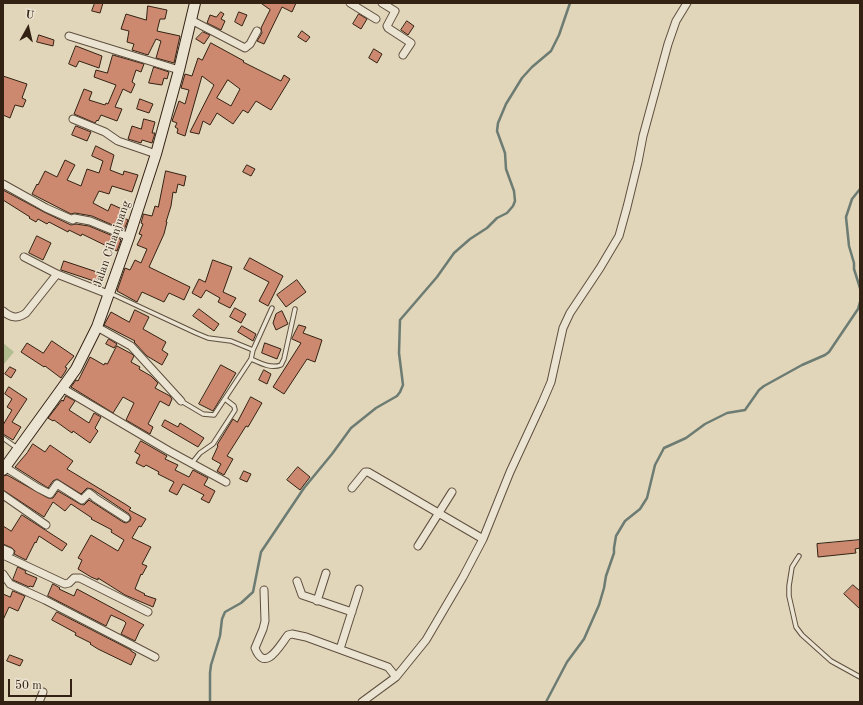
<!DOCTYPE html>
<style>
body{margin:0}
#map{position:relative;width:863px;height:705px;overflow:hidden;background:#e1d5ba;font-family:"Old Standard TT",serif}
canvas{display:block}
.frame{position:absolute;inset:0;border:4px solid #332214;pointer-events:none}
.north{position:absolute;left:8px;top:8px;width:40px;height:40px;-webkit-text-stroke:3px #ece4d2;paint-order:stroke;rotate:8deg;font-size:11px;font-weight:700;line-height:16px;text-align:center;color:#332214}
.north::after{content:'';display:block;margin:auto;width:14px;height:18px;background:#332214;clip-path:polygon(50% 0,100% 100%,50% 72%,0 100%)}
.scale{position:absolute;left:8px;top:679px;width:64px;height:18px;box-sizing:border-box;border:2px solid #332214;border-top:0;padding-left:5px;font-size:12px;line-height:14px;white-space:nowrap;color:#332214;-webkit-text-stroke:3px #ece4d2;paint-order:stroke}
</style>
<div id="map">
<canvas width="863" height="705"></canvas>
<div class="frame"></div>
<div class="north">U</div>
<div class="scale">50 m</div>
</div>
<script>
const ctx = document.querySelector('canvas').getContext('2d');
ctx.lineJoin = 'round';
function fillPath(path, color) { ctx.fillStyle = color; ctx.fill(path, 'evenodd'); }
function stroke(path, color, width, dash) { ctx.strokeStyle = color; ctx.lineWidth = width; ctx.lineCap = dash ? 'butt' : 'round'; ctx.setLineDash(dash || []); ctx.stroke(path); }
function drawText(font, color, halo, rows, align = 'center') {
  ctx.font = font + ' "Old Standard TT",serif'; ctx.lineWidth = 3; ctx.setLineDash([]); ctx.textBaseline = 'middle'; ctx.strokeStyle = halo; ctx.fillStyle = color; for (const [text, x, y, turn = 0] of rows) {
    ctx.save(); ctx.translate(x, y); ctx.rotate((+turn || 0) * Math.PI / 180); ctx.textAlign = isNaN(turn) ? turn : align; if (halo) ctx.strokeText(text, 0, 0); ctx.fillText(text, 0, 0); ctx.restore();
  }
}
fillPath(new Path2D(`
 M3 343 14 352 3 365Z`), '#b2bd90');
stroke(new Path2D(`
 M860 189 852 199 846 217 849 246 854 263V269L860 288
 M210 702V673L211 665 220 636 222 619 225 612 241 603 253 592 261 552 304 488 332 454 351 428 376 408 397 396 400 392 403 385 399 353 400 320 437 277 454 253 470 239 487 228 497 218 507 213 513 206 515 201 514 191 506 169 505 153 497 131 498 123 506 104 522 78 532 67 551 51 559 35 570 3
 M546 702 567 662 584 639 599 605 604 588 606 576 614 553V548L616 536 625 521 640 509 647 498 655 465 664 448 686 438 705 424 727 413 745 410 759 390 764 386 802 365 825 355 829 352 858 309 860 302`), '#6d7c73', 2.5);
const building = new Path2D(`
 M95 3H103L100 13 92 11Z
 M261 3H296L292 12 282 7 264 44 257 41 262 33 261 28 270 10Z
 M148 6 167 10 165 19H160L157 31 180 36 174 63 156 58 161 41 156 39 148 55 132 50 134 44 127 42 129 31 121 29 126 14 146 20Z
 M221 12 224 14 221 19 225 21 221 30 207 23 210 15 216 17Z
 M239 12 247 15 242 26 235 22Z
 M359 14 367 19 361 29 353 24Z
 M407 21 414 26 408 35 401 30Z
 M302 31 310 37 306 42 298 37Z
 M203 32 210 35 204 44 196 39Z
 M39 35 54 40 53 46 37 42Z
 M211 43 244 61 243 62 281 81 284 75 290 79 271 110 256 101 248 113 243 110 233 124 217 113 210 125 203 121 199 134 190 132 214 85 202 76 185 136 177 133 178 129 175 127 177 123 172 121 179 101 185 104 189 90 181 88 185 74 192 76 198 58 202 60ZM228 80 240 89 231 106 217 98Z
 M76 46 102 56 99 68 79 61 76 67 69 64Z
 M374 49 382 54 377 63 369 58Z
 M113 55 144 64 141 72 136 70 132 82 135 84 131 93 123 89 115 107 122 109 117 121 101 115 98 121 97 120 95 123 74 114 84 89 92 92 89 100 105 105 106 103 108 104 116 85 94 77 96 70 107 73Z
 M154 67 169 72 167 79 164 78 162 85 149 83Z
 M3 76 27 84 22 98 26 100 23 107 15 105 10 118 3 115Z
 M140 99 153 104 149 113 137 109Z
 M144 119 155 122 152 133H155L152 143 142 140 141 143 128 139 132 126 141 129Z
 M76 126 91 132 87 141 72 135Z
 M96 146 114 155 110 170 123 175 124 171 138 175 132 192 112 186 109 194 99 191 93 203 108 211 111 204 124 210 120 216 128 220 124 230 92 216 75 213 71 214 32 194 37 184 38 185 45 171 57 177 65 160 75 165 67 180 81 186 87 169 99 173 103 161 92 156Z
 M247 165 255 169 251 176 243 172Z
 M166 171 186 176 184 186 178 184 176 193 173 192 171 206 166 222H167L164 234 149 267 190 287 184 300 169 293 164 302 142 292 137 302 117 291 125 268 130 270 135 260 141 263 147 249 137 245 142 235 139 234 143 224 141 223 143 216V214L152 216 155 206 158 207Z
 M3 190 44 212 71 225 76 224 89 226 120 239 121 240 117 251 82 234 81 236 69 230 68 232 49 222 47 224 38 219 36 222 29 218 30 217 3 200Z
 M37 236 51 243 43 260 29 253Z
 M250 258 283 276 268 306 259 301 269 282 244 269Z
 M213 260 232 267 223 292 236 298 230 308 218 302 220 298 206 290 201 298 192 293 199 279 205 282Z
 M64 261 100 273 97 282 61 270Z
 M297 280 306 292 286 307 277 295Z
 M235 308 246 314 241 323 230 317Z
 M199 309 219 324 214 331 193 316Z
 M135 310 149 317 143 329 166 342 162 350 168 354 162 365 147 356 134 342 135 341 104 325 111 312 129 322Z
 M282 311 288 324 276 330 273 323 276 314Z
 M299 325 306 327 303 333 322 340 315 362 307 359 284 394 273 387 301 343 292 339Z
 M242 326 256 334 253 341 238 332Z
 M109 339 117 344 114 348 106 344Z
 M52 341 74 356 65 367 67 368 65 372 61 378 45 366 44 367 21 352 27 343 43 353Z
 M265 343 281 349 277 359 262 353Z
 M117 346 132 354 134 356 131 362 140 367 139 369 151 376 158 383 155 388 170 396 172 399 169 406 160 401 148 424 153 427 150 434 126 420 134 403 123 397 113 413 71 387 76 380 78 381 90 357 104 365 105 363 107 364Z
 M221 365 236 373 213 411 199 404Z
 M10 367 16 370 11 378 5 374Z
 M264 370 271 374 267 384 259 380Z
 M9 387 27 399 12 422 21 427 13 440 3 434V425L12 410 7 407 12 399 5 394Z
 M66 396 75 401 69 410 89 423 94 413 101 417 95 428 98 431 90 443 73 431 72 433 54 420 53 421 48 418 62 400 63 401Z
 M251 397 262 403 248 427 246 426 227 456 233 459 224 475 217 471 221 464 212 459 218 446 217 445 233 419 237 422Z
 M165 420 178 427 180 423 204 438 198 447 162 426Z
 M141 441 167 456 165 459 178 465 175 470 189 477 193 470 208 478 204 485 215 491 209 503 201 499 204 495 183 484 177 495 169 491 174 482 158 474 159 472 146 465 144 467 136 463 140 455 135 452Z
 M33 444 45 452 50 445 73 461 67 469 125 504 131 508 129 510 146 519 141 527 139 526 132 538 151 547 142 564 147 566 142 575 141 574 135 589 145 594 144 595 156 599 153 607 125 595 98 578V580L91 577 78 569 82 560 78 558 91 535 118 551 124 540 111 532 112 530 91 519 92 518 71 504 65 511 53 502 44 517 3 490V476L7 475 48 498H53L58 491 80 504 84 505 89 500 123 522 126 523 130 521 131 518 129 514 92 489 87 488 81 494 57 479 53 481 48 488 15 467 27 453Z
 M298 467 310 477 300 490 287 480Z
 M244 471 251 474 247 482 240 479Z
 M22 515 67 544 62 551 39 536 36 543 35 542 26 560 14 554 15 551 12 548 3 544V526L11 531Z
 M860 540V548L855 549 856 553 818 557 817 544Z
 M18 567 26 571 25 573 37 578 33 587 30 586 29 587 13 580Z
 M53 584 60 588 59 589 74 596 77 589 144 625 140 630 135 641 121 634 126 623 124 621 111 615 106 626 48 596Z
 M853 585 860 591V609L844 594Z
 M13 591 25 596 18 611 9 607 3 620V594L10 597Z
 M57 612 131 650V651L136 654 131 665 98 649 90 644 91 643 75 635 76 633 52 620Z
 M10 655 23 660 20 666 7 661Z`);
fillPath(building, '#cd896f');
stroke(building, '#332214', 1);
const service = new Path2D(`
 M110 293 196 333 208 338 231 341 253 350 251 359 214 415 203 414 181 401
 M253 350 272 308
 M251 359C260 363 271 369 281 365L284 359 295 309
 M3 438 17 448
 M192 463 200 453 213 444 235 410 234 406 225 399
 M799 556 792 567 789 586V596L796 627 802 635 831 661 860 677`);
const minor = new Path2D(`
 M350 3 376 19
 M382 3 395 11 387 26 388 28 411 43 403 55
 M191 20 245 48 250 44 257 31
 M69 36 179 70
 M73 119 105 132 118 141 156 154
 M3 184 46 208 73 220 74 218 90 221 129 237
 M24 257 57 274 108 294
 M3 311C11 318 17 319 26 313L57 274
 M97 327 131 346 181 401
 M62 388 169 451 226 482
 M5 467 38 488 50 494 57 484 82 500 89 493 93 496 95 498 126 518
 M352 488 365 472H368L483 539
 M3 495 46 525
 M418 546 452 492
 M3 549 10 552
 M3 555 65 584 69 583 74 578H80L148 612
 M3 574 10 584 45 600 155 657
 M297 581 302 595 352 612
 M264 590 265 621 263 629 255 648C265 674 280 645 288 635L292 634 306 637 388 667 396 677
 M317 601 326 573
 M340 649 359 589
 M39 702 43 692
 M362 702 396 677 426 640 463 577 483 539 510 472 542 403 551 382 563 328 570 313 600 268 619 236 627 207 638 162 643 136 668 44 676 21 687 3`);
const secondary = new Path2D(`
 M3 470 76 369 97 327 129 237 156 154 179 70 195 3`);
stroke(service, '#5e4f3e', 5.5);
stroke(minor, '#5e4f3e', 9);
stroke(secondary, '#332214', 12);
stroke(service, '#ece4d2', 3.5);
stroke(minor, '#ece4d2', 7);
stroke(secondary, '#ece4d2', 10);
drawText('12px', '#332214', '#ece4d2', [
 ["Jalan Cihanjuang",112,244,-71]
]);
</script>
